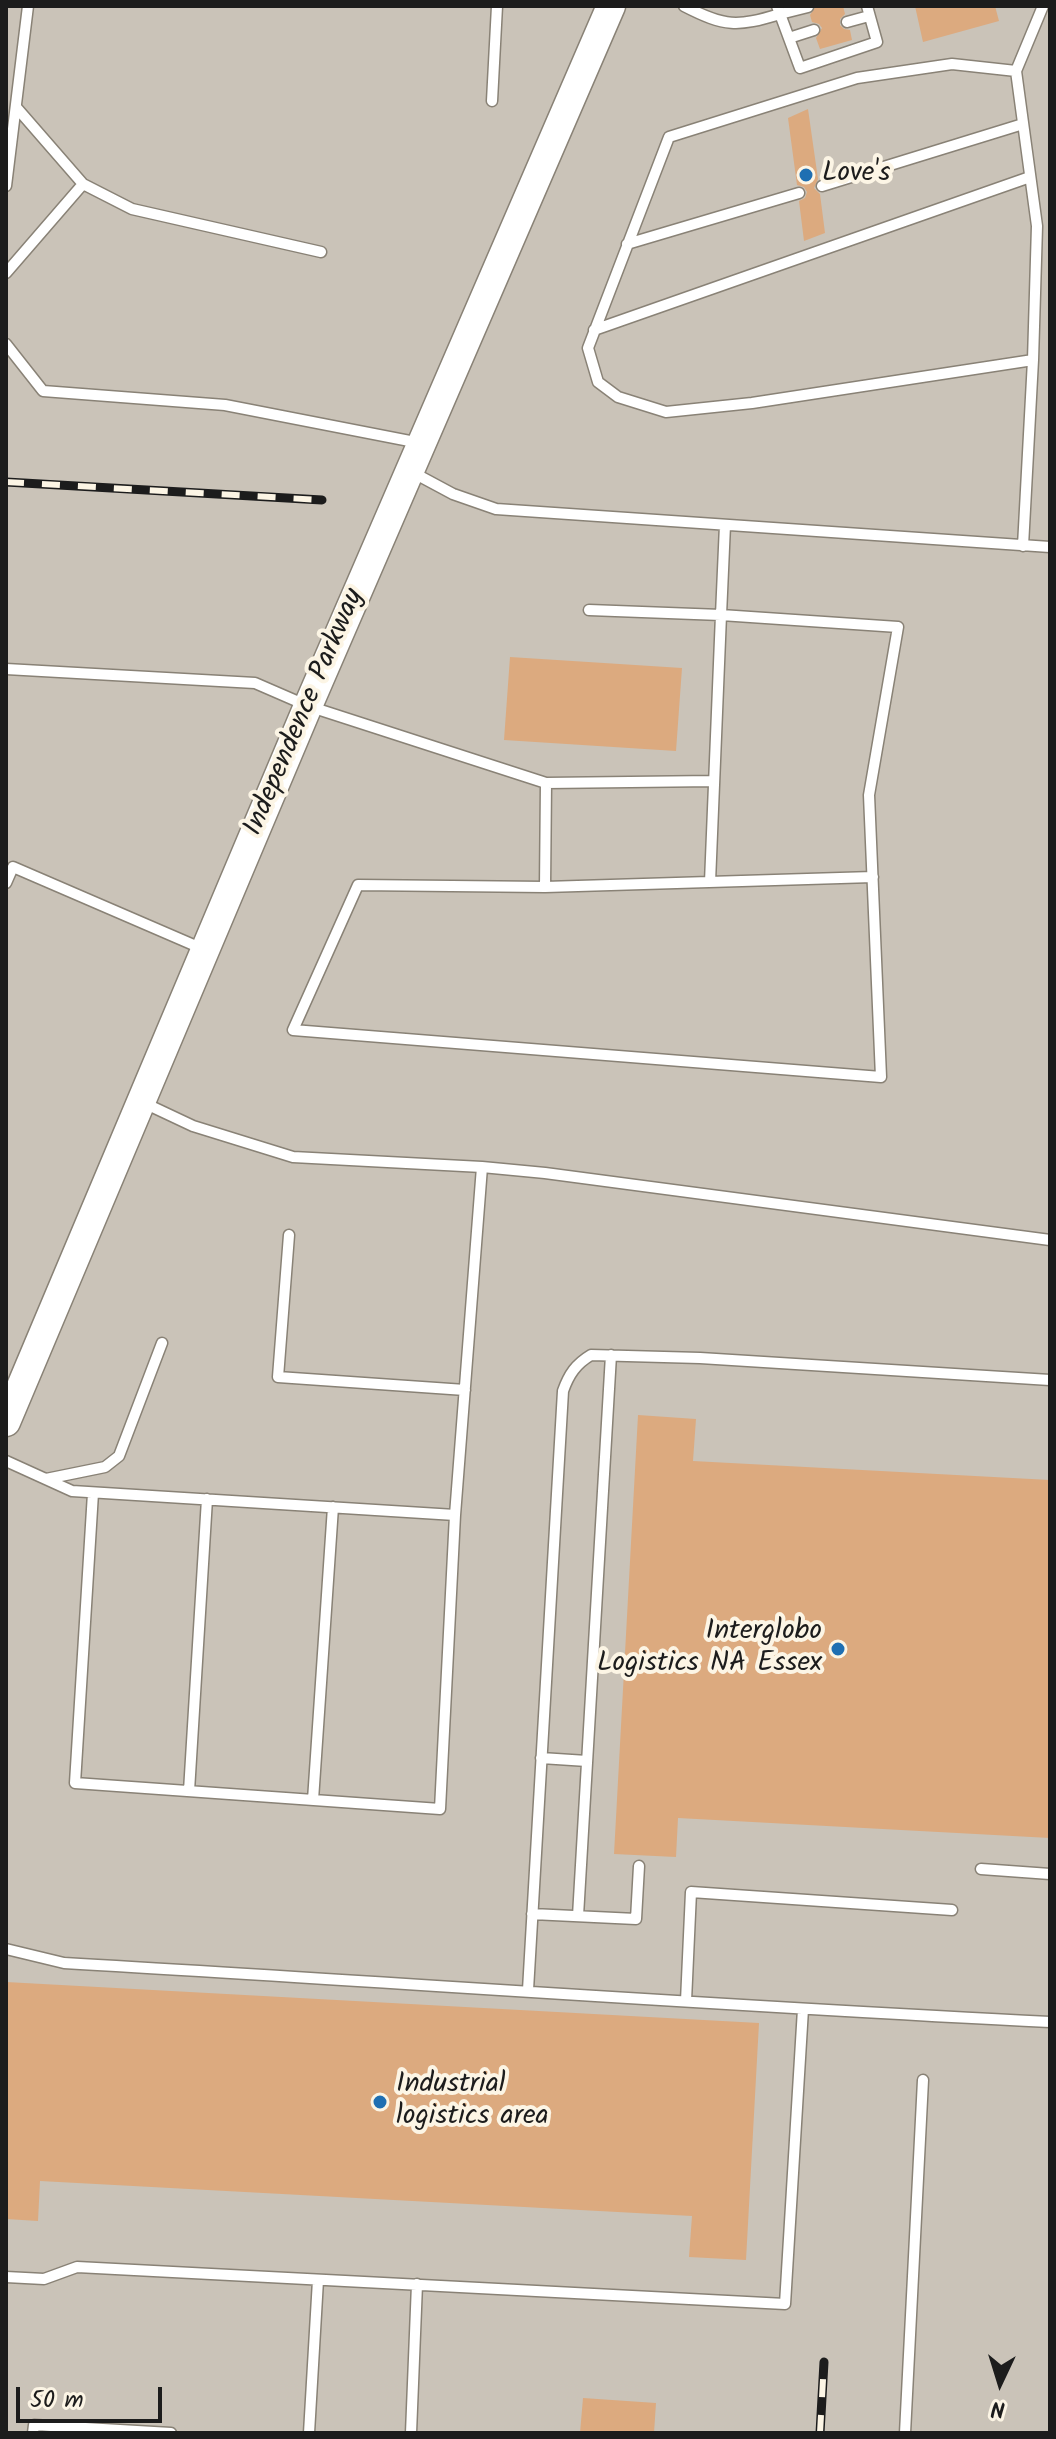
<!DOCTYPE html>
<style>
body{margin:0}
#map{position:relative;width:1056px;height:2439px;overflow:hidden;background:#f6e8cf;font-family:Kalam,sans-serif}
canvas{display:block}
.frame{position:absolute;inset:0;border:8px solid #1c1c1c;pointer-events:none}
.north{position:absolute;left:960px;top:2343px;width:80px;height:80px;-webkit-text-stroke:6px #fcf5e5;paint-order:stroke;rotate:184deg;font-size:22px;font-weight:700;line-height:32px;text-align:center;color:#1c1c1c}
.north::after{content:'';display:block;margin:auto;width:28px;height:36px;background:#1c1c1c;clip-path:polygon(50% 0,100% 100%,50% 72%,0 100%)}
.scale{position:absolute;left:16px;top:2387px;width:146px;height:36px;box-sizing:border-box;border:4px solid #1c1c1c;border-top:0;padding-left:10px;font-size:24px;line-height:28px;white-space:nowrap;color:#1c1c1c;-webkit-text-stroke:6px #fcf5e5;paint-order:stroke}
</style>
<div id="map">
<canvas width="1056" height="2439"></canvas>
<div class="frame"></div>
<div class="north">N</div>
<div class="scale">50 m</div>
</div>
<script>
const ctx = document.querySelector('canvas').getContext('2d');
ctx.lineJoin = 'round';
function fillPath(path, color) { ctx.fillStyle = color; ctx.fill(path, 'evenodd'); }
function stroke(path, color, width, dash) { ctx.strokeStyle = color; ctx.lineWidth = width; ctx.lineCap = dash ? 'butt' : 'round'; ctx.setLineDash(dash || []); ctx.stroke(path); }
function drawText(font, color, halo, rows, align = 'center') {
  ctx.font = font + ' Kalam,sans-serif'; ctx.lineWidth = 8; ctx.setLineDash([]); ctx.textBaseline = 'middle'; ctx.strokeStyle = halo; ctx.fillStyle = color; for (const [text, x, y, turn = 0] of rows) {
    ctx.save(); ctx.translate(x, y); ctx.rotate((+turn || 0) * Math.PI / 180); ctx.textAlign = isNaN(turn) ? turn : align; if (halo) ctx.strokeText(text, 0, 0); ctx.fillText(text, 0, 0); ctx.restore();
  }
}
fillPath(new Path2D(`
 M6 6H1050V2433H6Z`), '#cac3b8');
fillPath(new Path2D(`
 M816 6H843L845 14 840 19V25L844 29 850 30 852 40 820 49 816 38 822 28 819 24 812 22 810 15Z
 M915 6H995L999 21 923 42Z
 M808 109 818 179 814 188 820 194 825 233 804 241 799 201 805 198 807 192 804 187 797 185 788 118Z
 M510 657 682 668 676 751 504 740Z
 M638 1415 696 1419 693 1461 1050 1480V1838L678 1818 676 1857 614 1854Z
 M6 1982 759 2023 746 2260 689 2257 692 2216 40 2181 38 2221 6 2219Z
 M583 2398 656 2403 654 2433H580Z`), '#dcaa7f');
const service = new Path2D(`
 M684 6C725 27 737 27 780 14L777 6
 M808 7 780 14 800 68 877 42 867 6
 M847 22 869 16
 M789 38 814 30
 M1016 71 1043 6
 M492 101 497 6
 M16 107 83 184 132 209 321 252
 M6 186 28 6
 M822 186 1023 124
 M627 244 799 193
 M6 273 83 184
 M594 330 1030 177
 M6 344 43 391 225 405 420 443
 M412 472 453 494 496 509 1050 547
 M1023 546 1033 360 752 403 666 412 618 397 598 382 588 348 669 137 857 78 952 64 1016 71 1037 226 1033 360
 M589 610 721 615 710 882
 M6 669 255 683 308 706 546 783 545 887 358 885 293 1030 881 1077 869 795 898 627 721 615 725 525
 M546 783 714 781
 M6 883 13 867 203 949
 M545 887 873 877
 M142 1102 193 1126 293 1157 482 1167 545 1173 1050 1240
 M289 1235 278 1377 465 1390
 M6 1461 72 1491 455 1515
 M46 1479 105 1467 119 1456 162 1343
 M93 1493 75 1783 440 1809 455 1515 482 1167
 M541 1758 587 1761
 M189 1791 207 1499
 M313 1800 333 1507
 M981 1869 1050 1874
 M532 1914 636 1919 639 1866
 M578 1916 611 1355
 M6 1949 64 1963C393 1982 721 2006 1050 2022
 M528 1990 563 1391C569 1374 576 1364 591 1355L700 1358 1050 1380
 M686 2001 691 1892 952 1910
 M6 2277 44 2279 77 2267 785 2304 803 2009
 M33 2433 34 2425 171 2433
 M309 2433 318 2280
 M411 2433 417 2284
 M905 2433 923 2080`);
const secondary = new Path2D(`
 M6 1422 308 706 611 6`);
stroke(service, '#898276', 13);
stroke(secondary, '#898276', 31);
stroke(service, '#fff', 10);
stroke(secondary, '#fff', 28);
const rail = new Path2D(`
 M6 482 322 500
 M820 2433 824 2362`);
stroke(rail, '#1c1c1c', 9);
stroke(rail, '#fcf5e5', 6, [18]);
for (const [x, y, r, color] of [
 [806,175,8,"#1f6fb2"],
 [838,1649,8,"#1f6fb2"],
 [380,2102,8,"#1f6fb2"]
]) { const dot = new Path2D(); dot.arc(x, y, r, 0, 2 * Math.PI); ctx.fillStyle = color; ctx.fill(dot); stroke(dot, '#fcf5e5', 3); }
drawText('28px', '#1c1c1c', '#fcf5e5', [
 ["Love's",822,175],
 ["Interglobo",822,1633,"right"],
 ["Logistics NA Essex",822,1665,"right"],
 ["Industrial",396,2086],
 ["logistics area",396,2118]
], 'left');
drawText('28px', '#1c1c1c', '#fcf5e5', [
 ["Independence Parkway",306,713,-67]
]);
</script>
